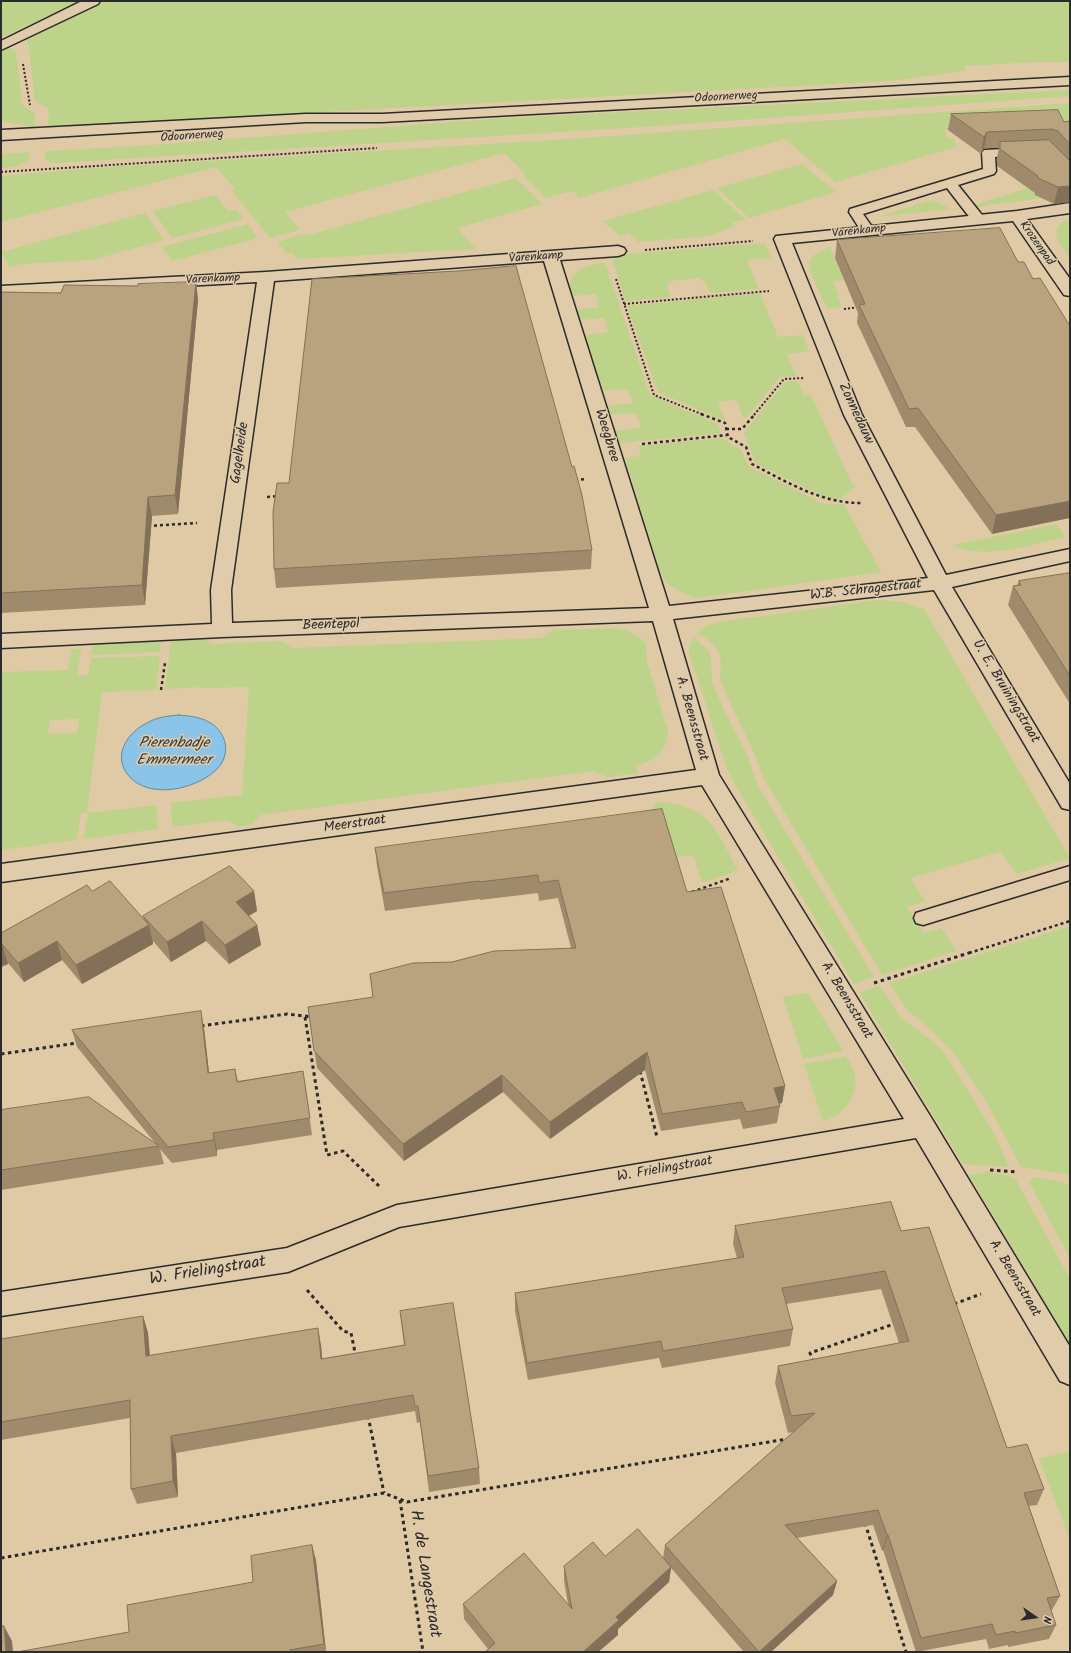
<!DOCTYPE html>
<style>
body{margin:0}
#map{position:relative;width:1071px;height:1653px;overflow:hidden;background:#e0caa6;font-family:Kalam,sans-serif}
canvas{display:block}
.frame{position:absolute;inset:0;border:2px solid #2b2b2b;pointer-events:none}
.north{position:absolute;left:1015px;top:1597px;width:40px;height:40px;-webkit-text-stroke:3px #e0cbaa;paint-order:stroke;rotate:103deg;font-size:11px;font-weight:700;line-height:16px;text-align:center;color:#2b2b2b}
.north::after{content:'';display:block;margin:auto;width:14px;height:18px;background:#2b2b2b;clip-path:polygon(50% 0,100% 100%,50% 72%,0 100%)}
</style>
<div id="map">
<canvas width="1071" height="1653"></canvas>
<div class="frame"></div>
<div class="north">N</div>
</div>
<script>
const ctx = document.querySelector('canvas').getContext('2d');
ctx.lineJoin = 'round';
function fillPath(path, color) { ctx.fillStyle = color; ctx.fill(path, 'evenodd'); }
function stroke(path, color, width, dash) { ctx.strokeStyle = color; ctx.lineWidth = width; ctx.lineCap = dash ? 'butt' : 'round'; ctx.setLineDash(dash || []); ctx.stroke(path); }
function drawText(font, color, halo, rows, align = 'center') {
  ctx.font = font + ' Kalam,sans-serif'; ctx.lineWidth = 3; ctx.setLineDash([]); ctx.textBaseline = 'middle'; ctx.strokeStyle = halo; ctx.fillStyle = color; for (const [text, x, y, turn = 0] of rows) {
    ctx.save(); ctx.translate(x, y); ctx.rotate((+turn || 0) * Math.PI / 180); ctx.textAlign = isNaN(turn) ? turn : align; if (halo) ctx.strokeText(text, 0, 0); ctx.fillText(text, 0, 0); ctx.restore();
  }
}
fillPath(new Path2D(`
 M1 1H79L1 38Z
 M106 1H1070V62H1037L964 66 966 71 889 81 48 127 49 109 35 101 29 49 26 39Z
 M8 48 14 49 16 52 22 105 35 113 34 127 16 124 1 120V53Z
 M1070 90V96L658 126 55 163 49 162 44 158 45 151 138 146 505 118Z
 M1070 103V137L1061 138 969 129 944 130 947 138H954L957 147 835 182 785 139 579 198 573 191 545 198 523 176 526 175 504 153 285 212 300 230 270 238 231 190 235 189 216 167 1 222V176L94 168 569 139Z
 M30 152V158C22 166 12 167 1 168V154Z
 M802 164 836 192 749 218 717 188Z
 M516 178 542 204 457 228 476 249 297 259 293 253 287 254 277 242 303 234 305 236Z
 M1047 182 1070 194 976 207 974 205Z
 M713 190 745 219 732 223 735 226 708 236 639 242 629 233 620 236 603 221Z
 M215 195 228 211 236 209 244 219 172 238 153 211Z
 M931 200 951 209 878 217Z
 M145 213 164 240 92 260 22 264 10 267 1 252Z
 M1070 219V259L1058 241 1056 232 1061 223Z
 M248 224 258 238 173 261 162 247Z
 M764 243 771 258 747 260 759 289 710 293 706 283 698 278 671 281 667 287 671 297 626 301 612 260 624 254Z
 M830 247 844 280 833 281 839 296 837 297 842 307 827 308C823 299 809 272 809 264 810 255 822 249 830 247Z
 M605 263 650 395 718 424 721 433 620 443 615 431 641 428 636 413 611 414 609 406 633 403 628 389 603 390 585 336 586 335 608 332 604 318 580 320 577 310 599 307 596 294 572 296C563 272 586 264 605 263Z
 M760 293 778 337 803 335 809 351 787 354 796 376 780 377 747 417 743 418 736 400 718 402 725 420H722L658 392 627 306Z
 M798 381 804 396 811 395 852 484 856 486 841 499 827 498 755 463 744 432 785 382Z
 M722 438 742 451 748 466 824 504H844L881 572 698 598C683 594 666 587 660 571L625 458 641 456 638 446Z
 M1056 524 1066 537C1033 544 984 561 953 545Z
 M879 600 898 601 924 609 1070 858 1017 874 1000 852 910 878 925 901 907 907 924 933 941 928 957 951 882 975 763 777C753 744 734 716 722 684 718 675 723 662 719 653 716 645 705 637 697 633L704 627 718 622Z
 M618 628 633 633 646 643 647 661 668 731C667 753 655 761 635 766L639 773 607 777 593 771 260 815 251 825 238 826 226 820 172 827 171 803 242 795 249 687 204 688 203 687 165 689 171 639 200 638 213 644 282 641 292 648 543 638 553 630Z
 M693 637 709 651 711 660 712 682 725 712 748 757 757 784 874 977 854 984 736 786 727 769 689 653V648Z
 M161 640 160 652 91 655 93 643Z
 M72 649H81L77 676 88 675 91 658 160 656 156 690 102 692 87 813H81L77 840 1 850V672L68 670ZM79 719 77 733 48 734 50 720Z
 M660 802C712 807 715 829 738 870L702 883 693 855 670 858 653 803Z
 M157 805 158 829 83 839 88 813Z
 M1070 926V1175L1021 1167 990 1108 954 1053 931 1030 907 1010 889 983Z
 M880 986 900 1016 942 1049 993 1131 1009 1167 963 1164 859 992Z
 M808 993 843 1051 803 1059 783 997Z
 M846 1056C849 1062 854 1069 855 1076 859 1096 842 1117 823 1121L804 1064Z
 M986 1172 1010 1176 1016 1180 1070 1279V1344L969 1175Z
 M1037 1177 1070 1184V1258L1030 1184 1031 1179Z
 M1070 1452V1540L1039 1458Z`), '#bcd389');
const water = new Path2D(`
 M179 715C189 716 200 717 209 722 227 732 232 755 216 770 195 790 148 800 128 775 112 755 128 732 147 723 157 717 168 716 179 715Z`);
fillPath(water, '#8ac4e9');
stroke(water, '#64879d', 1);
const service = new Path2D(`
 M1022 148 1026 149 1028 152 1026 155 995 157 996 171 994 174 958 185 986 220 984 223H974L947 188 863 214 875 231 873 234H863L849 212 850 209 983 169 982 153 984 150Z
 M1070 866V880L923 925 916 923 914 918 916 913Z`);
const minor = new Path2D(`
 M82 1H100L98 4 1 50V41Z
 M1070 203V213L1027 219 1070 279V296L1064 295 1013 221 792 243 862 415 946 575 1070 549V561L952 587 1070 784V810L1062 808 934 590 673 619 719 775 932 1119 1070 1347V1385L1060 1381 916 1138 399 1227 288 1272 1 1316V1292L287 1248 397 1205 904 1119 702 785 1 882V864L696 770 653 621 222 637 1 648V634L212 624 211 590 257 282 1 296V286L266 272 618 246 624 248 626 251 624 254 618 256 560 260 669 606 928 578 844 415 774 239 776 236 1017 211ZM544 261 649 608 232 623 231 590 274 281Z`);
const secondary = new Path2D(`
 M1070 77V85L382 122H306L1 140V130L306 114H382Z`);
stroke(service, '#2b2b2b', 3);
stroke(minor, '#2b2b2b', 3);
stroke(secondary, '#2b2b2b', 3);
stroke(new Path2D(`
 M23 64 30 105
 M1 172 377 148
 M645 250 753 241
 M616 279 654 395 704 415
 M624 304 769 291
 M844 309 859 307
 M754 415 784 379 804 378`), '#2b2b2b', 2, [2, 2]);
stroke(new Path2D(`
 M701 414 725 423 728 437 746 447 752 464C787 482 822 504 863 503
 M726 429H742L755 414
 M642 444 727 435
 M575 480 586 479
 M267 497 278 496
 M148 526 197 523
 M161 690 165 663
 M692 892 731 878
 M969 953 1070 921`), '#2b2b2b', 2.5, [3, 3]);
stroke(new Path2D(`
 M874 983 972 952
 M305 1017 327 1155 343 1151 379 1186
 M201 1026 287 1014 313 1017
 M1 1054 77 1043
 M640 1071 657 1137
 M990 1170 1018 1172
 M307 1290 343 1331 351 1333 356 1357
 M954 1304 981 1294
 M813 1362 810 1353 894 1324
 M368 1416 384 1493
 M400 1500 423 1652
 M865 1523 906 1652
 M1 1558 384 1493 407 1502 787 1439`), '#2b2b2b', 3, [3.5, 3.5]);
fillPath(service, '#e0cbaa');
fillPath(minor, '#e0cbaa');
fillPath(secondary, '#e0cbaa');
fillPath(new Path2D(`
 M951 114 1064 122 1070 121V202L1054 204 1035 195V193L997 166V158L999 148H984L981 154 948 130Z
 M837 240 1018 262 1033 279 1070 326 992 534 915 427H906L857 323 858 313 835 258Z
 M196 282 198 300 178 514 152 516 145 605 1 613V292L61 293Z
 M592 550 591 569 276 588 274 569Z
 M1070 573V704L1008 605 1013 586 1017 585 1019 581Z
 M375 848 687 892 785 1086 782 1103 779 1104 780 1106 777 1123 743 1129 740 1119 661 1131 645 1070 550 1139 503 1092 404 1161 317 1068 308 1007 373 998 370 974 452 962 571 948 558 898 539 901 538 893 480 900V899L385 911 377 866Z
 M92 891 144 919 143 916 254 891 257 911 249 916 257 925 261 945 229 964 206 941 171 962 153 941V944L82 984 62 960 24 982 8 963V964L1 967V943Z
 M204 1028 209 1073 235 1069 238 1081 303 1071 312 1135 217 1150V1156L172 1163 160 1149 164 1164 1 1190V1110L155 1143 77 1047 72 1030Z
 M735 1226 901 1231 1007 1448 1044 1489 1037 1505 1029 1506 1060 1596 1052 1610 1051 1611 1056 1625 1049 1639 1008 1647V1645L989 1649 986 1639 916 1652 883 1550 882 1551 873 1525 797 1538 837 1581 833 1595 771 1652H744L671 1568 669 1582 618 1629V1635L598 1652H485L488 1649 464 1619 463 1604H568L564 1581V1566L605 1556 663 1558 665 1545 794 1432 788 1433 775 1383 778 1366 899 1343 881 1289 786 1304 793 1329 790 1346 662 1368 659 1358 528 1380 515 1311V1293L737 1258 733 1244Z
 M400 1311 479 1468 480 1484 429 1492 420 1422 417 1423 415 1411 176 1453 178 1497 137 1504 131 1489 130 1418 1 1440V1339L143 1316 148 1333 150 1356 321 1345 322 1359 404 1345 402 1329Z
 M312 1545 316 1561 326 1652H17L129 1632 253 1582Z`), '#9f8b6c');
fillPath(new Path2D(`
 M987 132 984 148 981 154 984 137Z
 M1070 186V202L1054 204 1058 187Z
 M196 282 198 300 178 514 175 495Z
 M148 497 152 516 145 605 142 585Z
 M1070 501V518L992 534 996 515Z
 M254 891 257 911 239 921 236 902Z
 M202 921 206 941 171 962 167 942Z
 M149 925 153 944 82 984 76 965Z
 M257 925 261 945 229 964 225 945Z
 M57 941 62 960 24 982 18 963Z
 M1 944H2L8 964 1 967Z
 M201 1011 204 1028 211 1090 208 1073Z
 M647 1052 645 1070 550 1139V1122Z
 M502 1075 503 1092 404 1161 403 1144Z
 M785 1086 782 1103 771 1105 774 1088Z
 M213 1133 217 1150V1156L214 1140Z
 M143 1316 148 1333 151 1373 146 1356Z
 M318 1328 321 1345 324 1376 321 1359Z
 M171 1436 176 1453 178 1497 173 1481Z
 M887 1535H888L883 1550 882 1551Z
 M312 1545 316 1561 326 1652 324 1644Z
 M671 1567 669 1582 618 1629V1635L598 1652H583L616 1617Z
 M837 1581 833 1595 771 1652H759Z
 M4 1626 12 1641 13 1652H6Z`), '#827158');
const building = new Path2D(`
 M1058 110 1064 122 1070 121V144L1058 131 1052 129 987 132 984 137 951 114Z
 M1049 140 1070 161V186L1058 187 1038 178V176L1000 149V142Z
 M1000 228 1018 262H1024L1033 279 1040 278 1070 326V501L996 515 918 408 909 409 859 305 865 304 837 240Z
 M516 266 572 467 574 466 582 495 592 550 274 569 273 512 277 483H289L312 279 458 271Z
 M196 282 175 495 148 497 142 585 1 593V292L61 293 64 285 138 286V284Z
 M1070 573V676L1013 586 1021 585 1019 581Z
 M662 809 687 892 721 887 785 1086 774 1088 780 1106 746 1112 742 1102 662 1114 647 1052 550 1122 502 1075 403 1144 314 1051 308 1007 373 997 370 974 413 963 452 962 494 951 576 948 558 880 539 883 538 875 479 882V881L384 893 375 848Z
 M230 866 254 891 236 902 257 925 225 945 202 921 167 942 143 916Z
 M110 881 149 925 76 965 57 941 18 963 1 943V933L87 885 92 891Z
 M201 1011 208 1073 235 1069 237 1082 303 1071 310 1118 213 1133 214 1140 168 1147 72 1030Z
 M89 1097 159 1146 1 1170V1110Z
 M891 1202 901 1231 929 1227 1007 1448 1027 1444 1044 1489 1024 1493 1060 1596 1047 1598 1056 1625 1015 1633V1631L996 1635 992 1624 921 1638 888 1535H887L878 1510 785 1525 837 1581 759 1652 665 1545 815 1413 791 1416 778 1366 909 1341 885 1271 782 1288 793 1329 663 1351 661 1341 527 1363 515 1293 744 1257 735 1226Z
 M453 1303 479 1468 428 1476 418 1406H415L413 1395 171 1436 173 1481 131 1489 130 1400 1 1422V1339L143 1316 146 1356 318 1328 321 1359 405 1345 400 1311Z
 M638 1529 671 1567 616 1617 619 1620 583 1652H485L495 1643 463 1604 524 1553 572 1609 564 1566 593 1542 605 1556Z
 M312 1545 324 1644 290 1650V1652H17L129 1632 127 1605 253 1582 251 1556Z
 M4 1626 6 1652H1V1627Z`);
fillPath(building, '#b9a27e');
stroke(building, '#827158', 1);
drawText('12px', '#2b2b2b', '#e0cbaa', [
 ["Odoornerweg",726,98,-3],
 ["Odoornerweg",192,137,-4],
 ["Varenkamp",859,232,-6],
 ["Krozenpad",1036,244,55],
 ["Varenkamp",536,258,-4],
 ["Varenkamp",213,280,-3]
]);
drawText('14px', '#2b2b2b', '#e0cbaa', [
 ["Zonnedauw",855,414,65],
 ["Weegbree",606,436,73],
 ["Gagelheide",241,453,-82],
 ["W.B. Schragestraat",866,591,-6],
 ["Beentepol",331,626,-2],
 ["U. E. Bruiningstraat",1005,692,59],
 ["A. Beensstraat",691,719,74],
 ["Meerstraat",355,825,-8],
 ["A. Beensstraat",846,1001,59],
 ["W. Frielingstraat",665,1170,-10],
 ["A. Beensstraat",1014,1279,59]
]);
drawText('italic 15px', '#343a3e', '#e0cbaa', [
 ["Pierenbadje",174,744],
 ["Emmermeer",174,761]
]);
drawText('17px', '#2b2b2b', '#e0cbaa', [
 ["W. Frielingstraat",208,1272,-9],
 ["H. de Langestraat",424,1574,81]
]);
</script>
